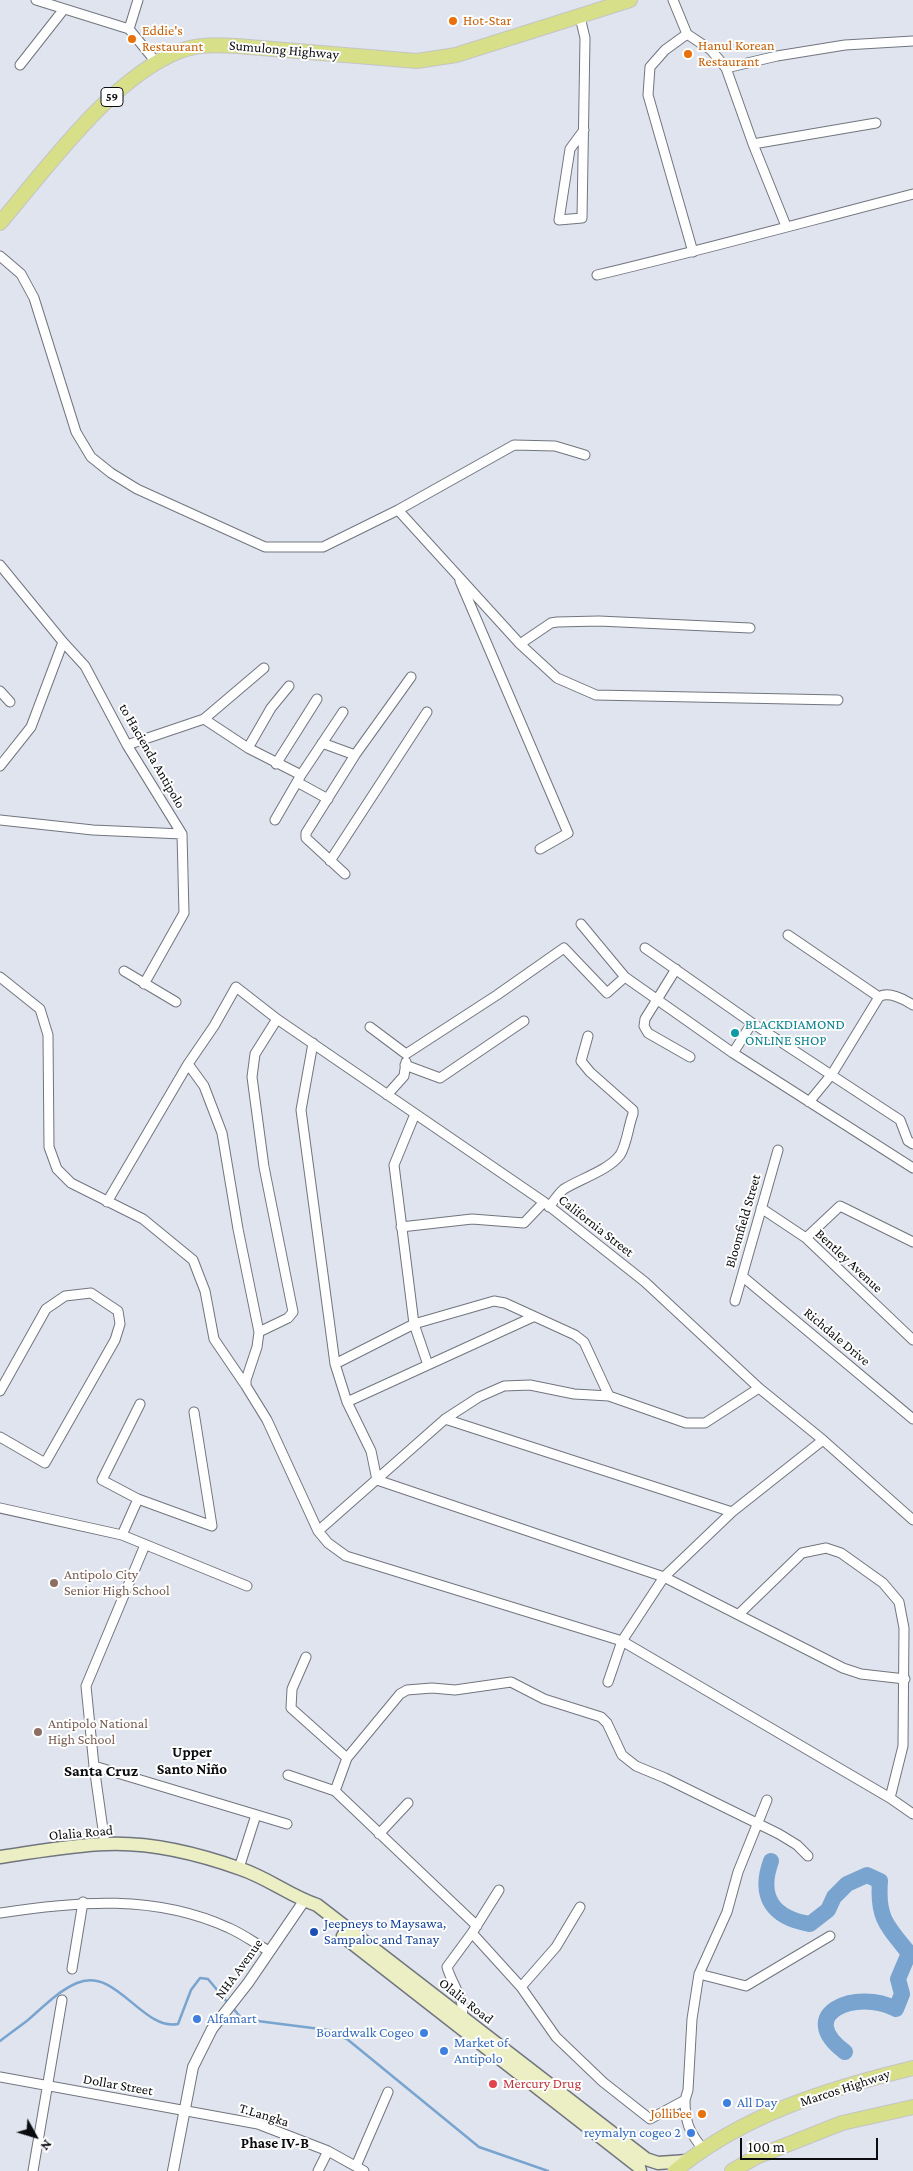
<!DOCTYPE html>
<meta charset="utf-8">
<style>
body{margin:0}
#map{position:relative;width:913px;height:2171px;overflow:hidden;background:#e0e4ef;font-family:"Crimson Pro",serif}
canvas{display:block}
.north{position:absolute;left:10px;top:2111px;width:50px;height:50px;-webkit-text-stroke:4px #fff;paint-order:stroke;rotate:129deg;font-size:14px;font-weight:700;line-height:20px;text-align:center;color:#0a0c0f}
.north::after{content:'';display:block;margin:auto;width:18px;height:22px;background:#0a0c0f;clip-path:polygon(50% 0,100% 100%,50% 72%,0 100%)}
.scale{position:absolute;left:740px;top:2138px;width:138px;height:22px;box-sizing:border-box;border:2px solid #0a0c0f;border-top:0;padding-left:6px;font-size:15px;line-height:18px;white-space:nowrap;color:#0a0c0f;-webkit-text-stroke:4px #fff;paint-order:stroke}
</style>
<div id="map">
<canvas width="913" height="2171"></canvas>
<div class="north">N</div>
<div class="scale">100 m</div>
</div>
<script>
const ctx = document.querySelector('canvas').getContext('2d');
ctx.lineJoin = 'round';
function stroke(path, color, width, dash) { ctx.strokeStyle = color; ctx.lineWidth = width; ctx.lineCap = dash ? 'butt' : 'round'; ctx.setLineDash(dash || []); ctx.stroke(path); }
function drawText(font, color, halo, rows, align = 'center') {
  ctx.font = font + ' "Crimson Pro",serif'; ctx.lineWidth = 4; ctx.setLineDash([]); ctx.textBaseline = 'middle'; ctx.strokeStyle = halo; ctx.fillStyle = color; for (const [text, x, y, turn = 0] of rows) {
    ctx.save(); ctx.translate(x, y); ctx.rotate((+turn || 0) * Math.PI / 180); ctx.textAlign = isNaN(turn) ? turn : align; if (halo) ctx.strokeText(text, 0, 0); ctx.fillText(text, 0, 0); ctx.restore();
  }
}
stroke(new Path2D(`
 M232 2007 242 2019 328 2030 347 2039 479 2147 548 2171
 M0 2041C9 2034 19 2027 28 2020 43 2007 58 1991 77 1983 116 1966 142 2031 178 2024L191 1990 200 1978 208 1979 228 2003`), '#78a4cf', 2.5);
stroke(new Path2D(`
 M771 1861C758 1897 773 1918 810 1924L828 1910 834 1897 847 1884 867 1875 880 1881C877 1918 887 1926 909 1953L898 1979 902 1994 896 2009C856 1988 794 2014 845 2052`), '#78a4cf', 16);
const minor = new Path2D(`
 M36 0 129 29
 M673 0 687 34 711 50 726 68 753 144 786 226
 M580 17 585 38 582 218 559 220 570 149 584 130
 M129 29 156 62
 M129 29 138 0
 M687 34 665 50 650 67 648 95 693 252
 M20 65 64 9
 M726 68 777 56 845 45 913 41
 M753 144 876 123
 M0 256 21 274 34 298 76 432 91 457 111 473 137 489 265 547H323L398 510 514 445 555 446 585 455
 M597 275C703 250 808 221 913 194
 M398 510 520 644 557 678 596 695 838 700
 M0 565 63 642 85 666 127 745 182 834 184 913 144 984
 M460 581 568 833 540 849
 M520 644 551 623 557 622 599 621 750 628
 M0 691 10 702
 M204 719 248 748 301 775
 M322 743 355 755
 M127 745 204 719 264 668
 M248 748 271 708 289 686
 M276 764 317 699
 M0 766 31 727 63 642
 M297 782 328 799
 M0 820 93 830 182 834
 M275 820 301 775 343 712
 M330 861 427 712
 M345 874 306 838V833L355 755 411 677
 M581 924 625 977 733 1053
 M788 935 879 997
 M645 948 752 1023 900 1120 908 1141 913 1144
 M676 969 645 1019 644 1026 648 1033 690 1057
 M124 971 176 1002
 M0 977 40 1009 48 1035 49 1147 57 1169 71 1183 143 1219 193 1260 205 1291 214 1339 246 1386
 M752 1023 733 1053 913 1168
 M370 1027 406 1054 497 995 564 948 607 993 625 977
 M313 1043 301 1110 335 1364 347 1402 371 1451 377 1480 664 1577 843 1668 861 1674 905 1679
 M188 1064 204 1086 222 1133 238 1229 259 1332 257 1347 246 1380V1386L267 1420 318 1531 328 1543 346 1556 622 1641 890 1798 913 1814
 M405 1065 440 1078 524 1021
 M387 1095 404 1076 406 1062
 M809 1102 832 1074 879 997C888 991 904 999 913 1005
 M415 1114 394 1165 414 1324 428 1365
 M107 1202 188 1064 214 1026 236 987 277 1019 544 1202 645 1282 759 1388 823 1440 913 1520
 M549 1207C554 1201 558 1194 564 1189 580 1179 609 1170 620 1155 627 1144 628 1127 633 1114V1110L590 1072 581 1061 588 1036
 M761 1208 806 1238 913 1340
 M401 1227 472 1219 524 1223 544 1202
 M806 1238 840 1206 913 1242
 M742 1276 913 1419
 M735 1301 778 1150
 M259 1332 288 1318 293 1312 264 1167 252 1077 255 1054 277 1019
 M335 1364 414 1324 494 1301 505 1303 575 1335 584 1342 609 1396
 M0 1391 46 1309 65 1296 91 1293 118 1311 120 1324 115 1340 45 1463 0 1437
 M347 1402 533 1317
 M140 1404 102 1480 138 1499 212 1526 194 1412
 M445 1419 732 1512
 M0 1508 122 1535 247 1586
 M318 1531 445 1419 479 1397 504 1386 530 1385 574 1394 609 1396 686 1423H705L759 1388
 M122 1535 138 1499
 M739 1614 802 1553 826 1548 841 1553 883 1583 899 1602 904 1628 903 1746 890 1798
 M306 1657 292 1689 291 1708 347 1758
 M608 1682 622 1641 664 1577 732 1512 823 1440
 M94 1766 287 1824
 M288 1775 335 1791 477 1926
 M335 1791 347 1758 400 1694 407 1690 432 1688 455 1690 511 1682 544 1699 601 1717 607 1723 622 1755 636 1766 665 1778 779 1834 797 1845 808 1856
 M379 1834 408 1803
 M105 1844 94 1766 86 1686 145 1545
 M239 1868 256 1815
 M0 1913C78 1901 155 1894 229 1928 243 1934 256 1944 269 1951
 M472 1933 521 1987 556 2037 603 2082 650 2119 685 2100C685 2122 689 2132 703 2149
 M72 1969 83 1902
 M699 1974 746 1986 830 1936
 M521 1987 556 1947 580 1907
 M461 2019C468 2003 451 1983 447 1967L472 1933 499 1890
 M0 2077 258 2124 328 2151 364 2171
 M685 2100 688 2090 692 2019 699 1974 727 1912 738 1872 767 1800
 M356 2166 388 2092
 M33 2171 62 2000
 M318 2171 328 2151`);
const tertiary = new Path2D(`
 M173 2171 193 2067 212 2029 248 1983 304 1901`);
const secondary = new Path2D(`
 M0 1857C35 1852 71 1845 106 1844 151 1842 199 1854 241 1869 268 1878 290 1896 317 1905L646 2159 658 2163 687 2161
 M343 1936 639 2167 640 2171`);
const primary = new Path2D(`
 M0 223C47 168 112 77 180 51 198 44 218 45 237 46L417 61 456 55 630 0
 M675 2171C742 2115 830 2088 913 2068
 M732 2171 756 2157 842 2123 913 2107`);
stroke(minor, '#71757e', 11);
stroke(tertiary, '#71757e', 12);
stroke(secondary, '#71757e', 15);
stroke(primary, '#c4c5c5', 16);
stroke(minor, '#fff', 9);
stroke(tertiary, '#fff', 10);
stroke(secondary, '#ebefc3', 12);
stroke(primary, '#d7df88', 14);
for (const [x, y, r, color] of [
 [453,21,5,"#e8710a"],
 [132,39,5,"#e8710a"],
 [688,54,5,"#e8710a"],
 [735,1033,5,"#0f9aa8"],
 [54,1583,5,"#8d6e63"],
 [38,1732,5,"#8d6e63"],
 [314,1932,5,"#1a4fb4"],
 [197,2019,5,"#3f7fe0"],
 [424,2033,5,"#3f7fe0"],
 [444,2051,5,"#3f7fe0"],
 [493,2084,5,"#e0444e"],
 [727,2103,5,"#3f7fe0"],
 [702,2114,5,"#e8710a"],
 [691,2133,5,"#3f7fe0"]
]) { const dot = new Path2D(); dot.arc(x, y, r, 0, 2 * Math.PI); ctx.fillStyle = color; ctx.fill(dot); stroke(dot, '#fff', 2); }
for (const [x, y, w] of [
 [112,97,22]
]) { const box = new Path2D(); box.roundRect(x - w / 2, y - 9.5, w, 19, 4); ctx.fillStyle = '#fff'; ctx.fill(box); stroke(box, '#0a0c0f', 1); }
drawText('bold 12px', '#0a0c0f', null, [
 ["59",112,97]
]);
drawText('14px', '#c56008', '#fff', [
 ["Hot-Star",463,21],
 ["Eddie's",142,31],
 ["Restaurant",142,47],
 ["Hanul Korean",698,46],
 ["Restaurant",698,62],
 ["Jollibee",692,2114,"right"]
], 'left');
drawText('14px', '#0a0c0f', '#fff', [
 ["Sumulong Highway",284,50,5],
 ["to Hacienda Antipolo",152,756,60],
 ["Bloomfield Street",743,1221,-74],
 ["California Street",596,1226,38],
 ["Bentley Avenue",849,1261,43],
 ["Richdale Drive",837,1337,40],
 ["Olalia Road",81,1833,-5],
 ["NHA Avenue",239,1969,-54],
 ["Olalia Road",466,2001,38],
 ["Dollar Street",118,2085,10],
 ["Marcos Highway",845,2088,-18],
 ["T.Langka",264,2115,17]
]);
drawText('14px', '#0d838f', '#fff', [
 ["BLACKDIAMOND",745,1025],
 ["ONLINE SHOP",745,1041]
], 'left');
drawText('14px', '#785e54', '#fff', [
 ["Antipolo City",64,1575],
 ["Senior High School",64,1591],
 ["Antipolo National",48,1724],
 ["High School",48,1740]
], 'left');
drawText('14px', '#164399', '#fff', [
 ["Jeepneys to Maysawa,",324,1924],
 ["Sampaloc and Tanay",324,1940]
], 'left');
drawText('14px', '#366cbe', '#fff', [
 ["Alfamart",207,2019],
 ["Boardwalk Cogeo",414,2033,"right"],
 ["Market of",454,2043],
 ["Antipolo",454,2059],
 ["All Day",737,2103],
 ["reymalyn cogeo 2",681,2133,"right"]
], 'left');
drawText('14px', '#be3a42', '#fff', [
 ["Mercury Drug",503,2084]
], 'left');
drawText('bold 15px', '#0a0c0f', '#fff', [
 ["Upper",192,1752],
 ["Santo Niño",192,1769],
 ["Phase IV-B",275,2143]
]);
drawText('bold 16px', '#0a0c0f', '#fff', [
 ["Santa Cruz",101,1771]
]);
</script>
